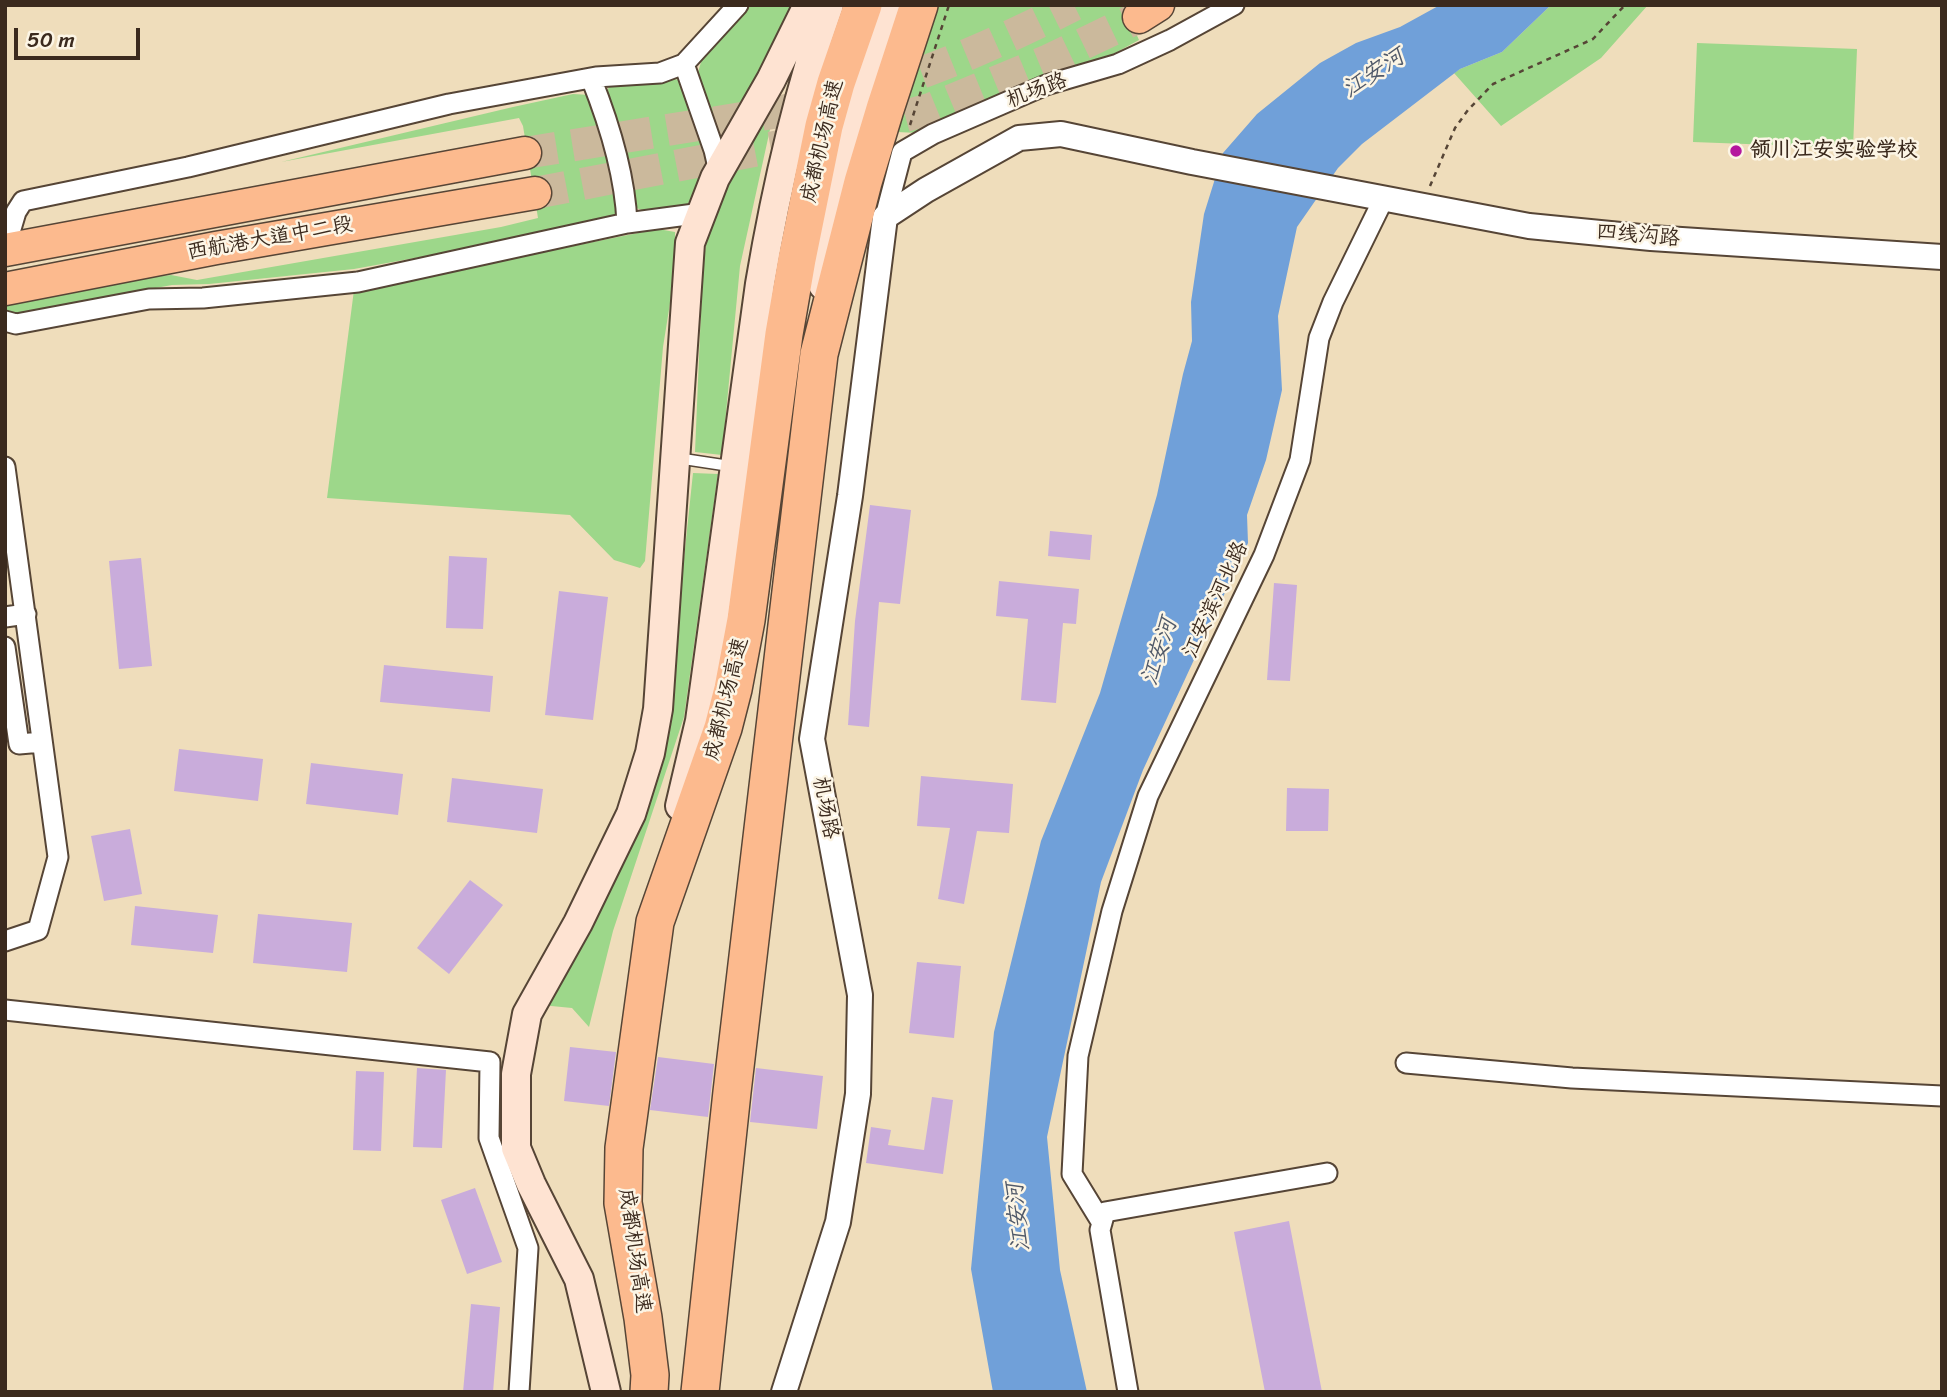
<!DOCTYPE html>
<meta charset="utf-8">
<style>
body{margin:0}
#map{position:relative;width:1947px;height:1397px;overflow:hidden;background:#efddbb;font-family:Sriracha,sans-serif}
canvas{display:block}
.frame{position:absolute;inset:0;border:7px solid #3b2a1e;pointer-events:none}
.scale{position:absolute;left:14px;top:28px;width:126px;height:32px;box-sizing:border-box;border:4px solid #3b2a1e;border-top:0;padding-left:9px;font-size:21px;line-height:24px;white-space:nowrap;color:#3b2a1e;-webkit-text-stroke:5px #fcf5e5;paint-order:stroke}
</style>
<div id="map">
<canvas width="1947" height="1397"></canvas>
<div class="frame"></div>
<div class="scale">50 m</div>
</div>
<script>
const ctx = document.querySelector('canvas').getContext('2d');
ctx.lineJoin = 'round';
function fillPath(path, color) { ctx.fillStyle = color; ctx.fill(path, 'evenodd'); }
function stroke(path, color, width, dash) { ctx.strokeStyle = color; ctx.lineWidth = width; ctx.lineCap = dash ? 'butt' : 'round'; ctx.setLineDash(dash || []); ctx.stroke(path); }
function drawText(font, color, halo, rows, align = 'center') {
  ctx.font = font + ' Sriracha,"LXGW WenKai TC",sans-serif'; ctx.lineWidth = 5; ctx.setLineDash([]); ctx.textBaseline = 'middle'; ctx.strokeStyle = halo; ctx.fillStyle = color; for (const [text, x, y, turn = 0] of rows) {
    ctx.save(); ctx.translate(x, y); ctx.rotate((+turn || 0) * Math.PI / 180); ctx.textAlign = isNaN(turn) ? turn : align; if (halo) ctx.strokeText(text, 0, 0); ctx.fillText(text, 0, 0); ctx.restore();
  }
}
fillPath(new Path2D(`
 M745 5H793L776 43 722 141 717 136 695 83 701 62 714 37Z
 M939 5H1123L1139 40 1106 58 1048 73 918 133 897 132Z
 M1551 5H1648L1601 58 1501 126 1454 73 1460 69 1502 52Z
 M1697 43 1857 49 1853 148 1693 142Z
 M668 78 680 80C686 96 707 141 706 155 706 174 697 191 686 206L645 211 636 208 603 98 609 87 621 82Z
 M778 93 740 266 722 455 695 452 703 263 709 228 725 184Z
 M573 94 590 95 605 128 618 213 609 217 520 239 354 269 209 284 172 285 13 314 5 312 6 305 137 279 171 275 197 280 501 227 538 218 523 126 519 118 281 162 513 107Z
 M658 229 675 232V272L663 347 645 561 640 568 614 560 570 515 327 498 354 290Z
 M693 473 718 474 684 717 613 931 589 1027 572 1008 541 1005 665 739Z`), '#9dd78a');
fillPath(new Path2D(`
 M1440 5H1551L1502 52 1460 69 1362 144 1338 168 1297 227 1278 316 1282 390 1266 460 1247 515 1248 543 1143 770 1101 882 1047 1137 1060 1270 1087 1392H993L971 1269 994 1032 1041 841 1100 693 1157 495 1183 374 1192 341 1191 302 1204 214 1223 153 1257 114 1320 63 1356 43 1400 27Z`), '#70a0d9');
fillPath(new Path2D(`
 M870 505 911 510 900 604 879 602 869 727 848 725 855 621Z
 M1050 531 1092 535 1090 560 1048 556Z
 M449 556 487 558 483 629 446 628Z
 M141 558 152 666 119 669 109 561Z
 M999 581 1079 589 1076 624 1063 623 1056 703 1021 700 1028 619 996 616Z
 M1274 583 1297 585 1290 681 1267 680Z
 M559 591 608 597 593 720 545 715Z
 M384 665 493 676 490 712 380 702Z
 M179 749 263 759 258 801 174 791Z
 M311 763 403 774 398 815 306 804Z
 M921 776 1013 784 1009 833 977 831 964 904 938 899 950 828 917 826Z
 M452 778 543 789 537 833 447 822Z
 M1287 788 1329 789 1328 831H1286Z
 M130 829 142 894 104 901 91 836Z
 M470 880 503 905 449 974 417 948Z
 M135 906 218 915 213 953 131 945Z
 M258 914 352 923 347 972 253 963Z
 M917 962 961 966 954 1038 909 1033Z
 M570 1047 616 1052 609 1106 564 1101Z
 M658 1057 714 1064 708 1117 650 1110Z
 M417 1068 446 1070 442 1148 413 1147Z
 M756 1068 823 1076 817 1129 750 1122Z
 M356 1071 384 1072 381 1151 353 1150Z
 M932 1097 953 1100 943 1174 866 1163 871 1127 891 1130 888 1145 924 1150Z
 M475 1188 502 1262 467 1274 441 1200Z
 M1289 1221 1322 1392H1265L1234 1232Z
 M471 1304 500 1307 493 1392H463Z`), '#c9acdb');
stroke(new Path2D(`
 M876 88C947 66 1008 38 1074 5
 M859 129 930 109 1049 60 1139 17
 M525 153 773 113 822 102
 M535 193 816 139`), '#cbb99c', 32, [32, 16]);
const service = new Path2D(`
 M677 458 723 465`);
const minor = new Path2D(`
 M684 64 714 150 719 172
 M591 78C609 123 625 174 627 223
 M885 217 902 152 933 134 1046 85 1118 64 1170 40 1234 5
 M5 249 16 212 23 201 188 167 449 104 596 77 660 73 684 64 738 5
 M5 321 16 324 149 299 203 298 358 282 627 223 702 213
 M5 467 58 857 38 930 5 941
 M5 617 26 614
 M5 647 19 744 42 742
 M5 1010 490 1062 489 1138 528 1248 519 1392
 M1406 1063 1572 1078 1942 1096
 M1102 1223 1072 1174 1078 1056 1112 911 1148 796 1264 555 1300 460 1319 338 1333 302 1384 198
 M1128 1392 1100 1230 1105 1212 1327 1173`);
const tertiary = new Path2D(`
 M784 1392 838 1222 858 1094 860 995 812 739 850 496 885 217 926 190 1019 138 1061 134 1192 162 1529 226 1651 238 1942 257`);
const secondary = new Path2D(`
 M823 285C827 224 843 165 861 107 871 73 881 39 894 5
 M680 806 700 721 760 284C776 189 797 96 829 5
 M606 1392 579 1279 531 1184 516 1148V1074L527 1014 578 923 631 814 650 753 658 709 690 243 715 178 771 80 808 5`);
const primary = new Path2D(`
 M1139 17 1158 5
 M5 250 525 153
 M5 289 216 248 535 193`);
const motorway = new Path2D(`
 M649 1392 650 1375 643 1318 623 1203 624 1148 655 922 723 728 733 689 746 620 784 334 797 259 824 126 836 83 863 5
 M700 1392 732 1092 819 354 863 182 885 109 919 5`);
stroke(service, '#564536', 13);
stroke(minor, '#564536', 23);
stroke(tertiary, '#564536', 28);
stroke(secondary, '#564536', 32);
stroke(primary, '#564536', 35);
stroke(motorway, '#564536', 40);
stroke(new Path2D(`
 M910 125 949 5
 M1430 186 1455 128 1468 110 1493 84 1593 39 1625 5`), '#564536', 2.5, [5, 5]);
stroke(service, '#fff', 10);
stroke(minor, '#fff', 19);
stroke(tertiary, '#fff', 24);
stroke(secondary, '#fee3d2', 28);
stroke(primary, '#fcba8e', 32);
stroke(motorway, '#fcba8e', 37);
for (const [x, y, r, color] of [
 [1736,151,7,"#b5179e"]
]) { const dot = new Path2D(); dot.arc(x, y, r, 0, 2 * Math.PI); ctx.fillStyle = color; ctx.fill(dot); stroke(dot, '#fcf5e5', 2.5); }
drawText('21px', '#3b2a1e', '#fcf5e5', [
 ["机场路",1037,91,-21],
 ["成都机场高速",823,141,-77],
 ["四线沟路",1638,236,5],
 ["西航港大道中二段",270,239,-10],
 ["江安滨河北路",1216,600,-65],
 ["成都机场高速",727,699,-76],
 ["机场路",825,808,79],
 ["成都机场高速",634,1251,82]
]);
drawText('bold 21px', '#3b2a1e', '#fcf5e5', [
 ["领川江安实验学校",1750,151]
], 'left');
drawText('italic 23px', '#505969', '#fcf5e5', [
 ["江安河",1374,74,-33],
 ["江安河",1160,652,-72],
 ["江安河",1019,1217,-96]
]);
</script>
